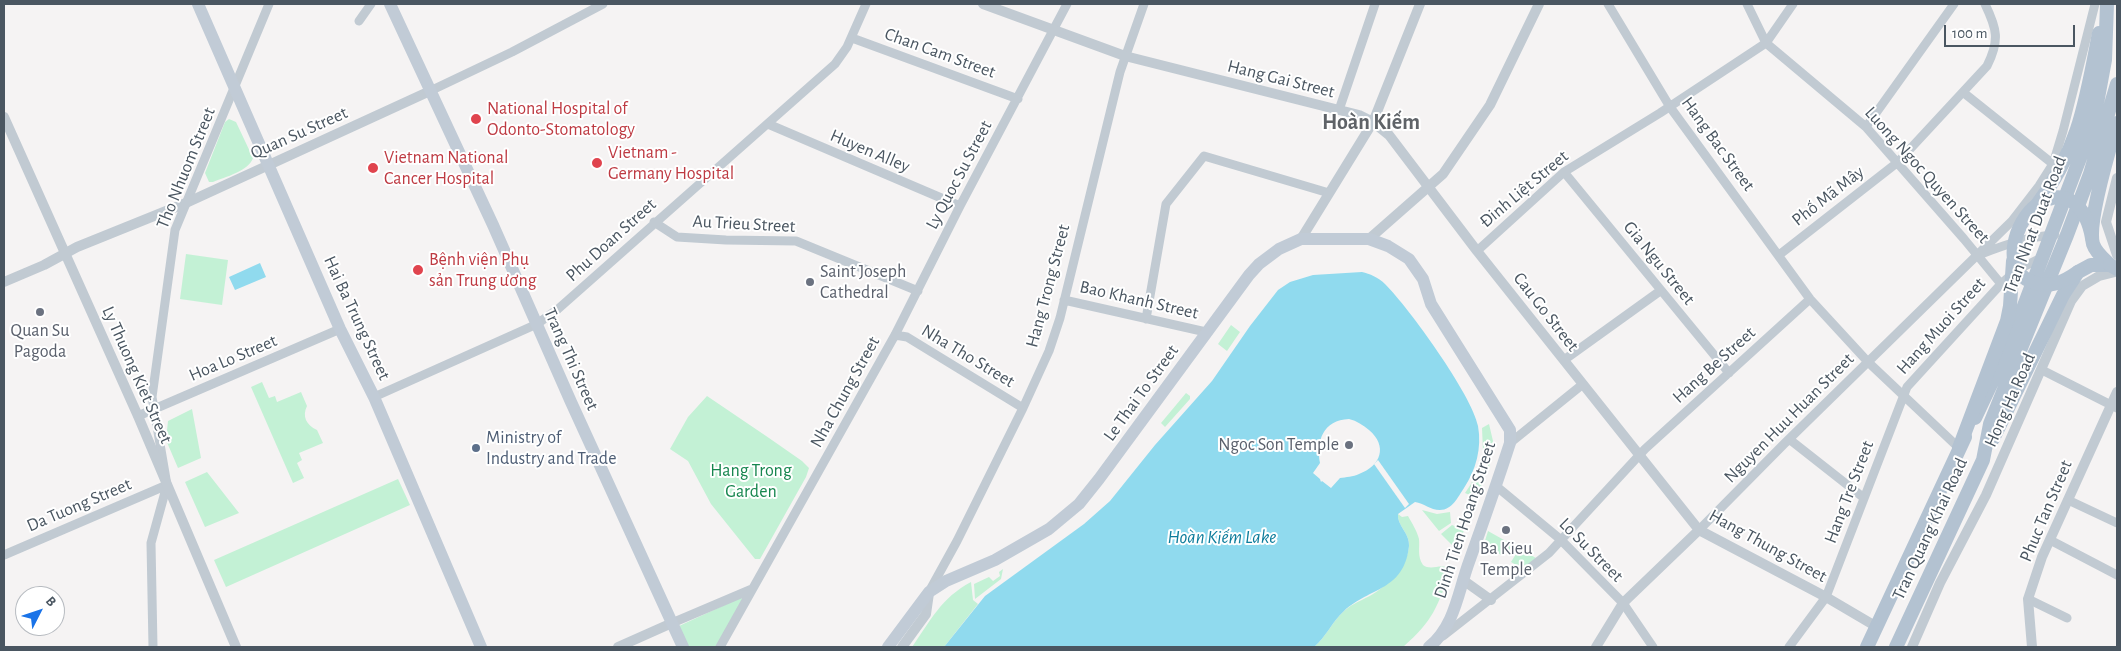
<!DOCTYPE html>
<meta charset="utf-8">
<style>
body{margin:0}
#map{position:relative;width:2121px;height:651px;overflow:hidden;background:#f5f3f3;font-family:"Alegreya Sans",sans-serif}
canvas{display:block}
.frame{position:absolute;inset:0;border:5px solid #4a5661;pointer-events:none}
.north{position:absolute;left:15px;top:586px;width:50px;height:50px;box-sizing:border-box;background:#fff;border:1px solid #b7bbc0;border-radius:50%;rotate:49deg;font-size:14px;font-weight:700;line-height:20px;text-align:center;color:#4a5661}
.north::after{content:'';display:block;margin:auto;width:18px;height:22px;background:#1a73e8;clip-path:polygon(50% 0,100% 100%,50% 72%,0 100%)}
.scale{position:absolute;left:1944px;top:25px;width:131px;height:22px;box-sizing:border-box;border:2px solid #4a5661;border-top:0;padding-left:6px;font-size:15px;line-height:18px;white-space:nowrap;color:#4a5661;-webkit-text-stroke:4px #fff;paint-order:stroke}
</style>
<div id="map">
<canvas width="2121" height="651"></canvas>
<div class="frame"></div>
<div class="north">B</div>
<div class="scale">100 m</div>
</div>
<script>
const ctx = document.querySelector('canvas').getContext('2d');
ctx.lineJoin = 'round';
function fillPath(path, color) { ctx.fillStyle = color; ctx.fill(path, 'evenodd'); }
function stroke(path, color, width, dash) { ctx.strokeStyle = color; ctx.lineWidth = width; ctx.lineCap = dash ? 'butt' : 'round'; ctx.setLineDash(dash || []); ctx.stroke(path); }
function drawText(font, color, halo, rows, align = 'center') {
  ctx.font = font + ' "Alegreya Sans",sans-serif'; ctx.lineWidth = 4; ctx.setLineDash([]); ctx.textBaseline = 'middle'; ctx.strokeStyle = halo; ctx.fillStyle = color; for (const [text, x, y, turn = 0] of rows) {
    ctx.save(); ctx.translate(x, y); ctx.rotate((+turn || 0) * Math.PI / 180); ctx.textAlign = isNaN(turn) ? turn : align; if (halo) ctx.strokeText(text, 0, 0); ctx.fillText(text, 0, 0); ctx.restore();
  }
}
fillPath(new Path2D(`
 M229 119 236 122 253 158C249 171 225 177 213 182H209L205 173 225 122Z
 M186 254 228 260 222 305 180 299Z
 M1231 325 1240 332 1227 351 1218 344Z
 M262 382 269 398 275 396 277 402 301 392 307 406C302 416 306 425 317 430L323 443 299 453 302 460 297 463 304 478 293 483 251 387Z
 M1186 393 1190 396V399L1165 427 1161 423Z
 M707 396 769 438 802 461 809 468 806 477 760 559H755L711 504 688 461 670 449 688 417Z
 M192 409 201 458 178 468 166 440 168 421Z
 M1489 424 1493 441 1489 468 1483 451 1482 428Z
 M1481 458 1487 471 1477 498 1465 493 1471 484Z
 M207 472 239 513 205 527 185 482Z
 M398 479 410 505 226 587 214 560Z
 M1422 510 1437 514 1450 512 1451 523 1439 531Z
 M1398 514 1402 517 1408 516C1412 523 1417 531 1419 539 1420 548 1417 556 1423 565 1431 571 1441 563 1451 569 1437 607 1434 620 1403 647H1314C1326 637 1332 622 1344 611 1353 603 1363 600 1373 594 1390 583 1407 567 1409 546 1410 533 1397 526 1398 514Z
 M1452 525 1464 530 1459 545 1454 547 1441 534Z
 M1488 531 1536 558 1523 569 1511 562 1516 554 1505 548 1501 555 1484 544Z
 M1003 569 1001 579 975 599 974 584 989 577 993 581 1000 576 999 572Z
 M971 582 973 600 978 604 944 647H912C931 620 941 598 971 582Z
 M744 596 716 647H688L679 626Z`), '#c3f1d5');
fillPath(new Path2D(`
 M260 263 266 277 235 290 229 277Z
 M1362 272C1370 274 1378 277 1385 284 1409 308 1472 395 1478 426 1482 448 1476 470 1464 488 1458 497 1452 510 1440 510 1430 510 1424 503 1415 502L1398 514C1397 526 1410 533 1409 546 1404 591 1370 587 1344 611 1332 622 1326 637 1314 647H944L985 596 1084 524 1110 501 1155 445 1212 381 1250 326 1278 290 1290 282 1313 275ZM1349 419C1357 421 1363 425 1369 430 1388 446 1381 466 1359 474 1353 477 1346 477 1340 478L1331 488 1322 481 1321 482 1320 479 1313 473 1320 463C1316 441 1323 420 1349 419Z`), '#90daee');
fillPath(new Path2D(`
 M1378 460 1409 504 1405 508 1374 464Z`), '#f5f3f3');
stroke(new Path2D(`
 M1608 4 1670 107 1810 299 1868 362 1959 448
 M1747 4 1766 43 1866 127 1964 239 2001 284
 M359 21 371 4
 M852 38 1018 99
 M430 91 512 52 603 4
 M1964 93 2053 164
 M1339 110 1375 4
 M768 124 960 206
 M1866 127 1954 4
 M1564 172 1729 373
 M654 222 677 237 726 240 796 241 918 291
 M1477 251 1564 172 1660 113 1766 43 1793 4
 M1981 254C2005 245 2029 236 2055 235
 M1779 255 1898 162 1987 66C2000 40 1997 29 1985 4
 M1064 300 1206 332
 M1146 319 1166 204 1204 156 1329 193
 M895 335 907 337 1023 408
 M1564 360 1660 291
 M2042 370 2117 408
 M374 397 537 324 558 309 835 64 847 47 866 4
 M138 416 340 329
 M1789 439 1864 498
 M1510 443 1583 384
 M1496 486 1560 539 1623 603 1653 647
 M2068 500 2117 523
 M1699 530 1784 444 2012 221 2039 186 2053 164 2063 131 2095 4
 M2050 540 2117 575
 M4 555 167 485
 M930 590 957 541 1023 408 1049 351 1060 318 1120 72 1144 4
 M2028 599 2067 618
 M672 623 752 589
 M1443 636 1549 553 1645 449 1810 299
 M153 647 151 543 167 485 152 397 175 230 269 4
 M720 647 895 335 960 206 1067 4
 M1789 647 1826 597 1907 387 2001 284 2017 270 2043 257`), '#c1cad2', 9);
stroke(new Path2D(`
 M983 4 1125 56 1359 115 1373 122 1389 135 1477 251 1699 530 1826 597 1877 627
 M4 117 138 416 236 647
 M2117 178 2106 222 2117 255
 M1301 239 1373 122 1420 4
 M1369 239 1443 174 1490 105 1539 4
 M4 282 44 265 77 247 186 203 430 91
 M1463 580 1491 600
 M618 647 672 623
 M902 647 926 614 929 593
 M1596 647 1623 603 1699 530
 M1912 647 1940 583 1986 495 2071 301 2082 286 2099 276 2115 272 2117 267
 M2032 647 2028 599 2042 557 2117 392`), '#c1cad2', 10);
stroke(new Path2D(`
 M198 4 340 329 374 397 481 647
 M390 4 493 225 571 402 683 647
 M888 647 929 592 946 581 995 560 1049 529 1079 504 1099 479 1249 275 1259 264 1279 249 1301 239H1369L1388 246 1409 259 1423 279 1431 304 1510 430V443C1497 483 1483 523 1469 562 1458 592 1455 626 1429 647`), '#c1cbd6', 12);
stroke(new Path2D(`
 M2036 206C2079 150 2086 100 2099 33
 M2110 265C2104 259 2096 253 2093 244 2087 222 2110 147 2117 123
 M1975 418 2008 348 2088 137 2098 98 2105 60 2107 4
 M1993 439 2063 295 2078 272 2091 265H2110
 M1867 647 1965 437
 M1896 647 1983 460 1990 424 2067 235 2090 174 2117 84`), '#b3c2d1', 14);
stroke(new Path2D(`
 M2110 265 2117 269
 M2078 272C2064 282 2050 289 2032 282 2000 270 2015 220 2037 205 2067 184 2087 209 2092 238
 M1959 448 2007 321 2010 306 2013 261`), '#b3c2d1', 14);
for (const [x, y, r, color] of [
 [476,119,6,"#e0444e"],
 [597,163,6,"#e0444e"],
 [373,168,6,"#e0444e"],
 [418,270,6,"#e0444e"],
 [810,282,5,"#6b7280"],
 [40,312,5,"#6b7280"],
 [1349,445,5,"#6b7280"],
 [476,448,5,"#5c6f8a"],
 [1506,530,5,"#6b7280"]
]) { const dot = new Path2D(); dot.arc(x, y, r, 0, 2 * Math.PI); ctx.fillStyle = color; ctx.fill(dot); stroke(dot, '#fff', 2); }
drawText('18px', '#4a5661', '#fff', [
 ["Chan Cam Street",940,53,20],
 ["Hang Gai Street",1281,79,14],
 ["Quan Su Street",299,133,-24],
 ["Hang Bac Street",1718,144,54],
 ["Huyen Alley",870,151,23],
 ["Tho Nhuom Street",186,168,-68],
 ["Ly Quoc Su Street",959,175,-62],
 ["Luong Ngoc Quyen Street",1927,175,48],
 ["Đinh Liệt Street",1524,189,-40],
 ["Phố Mã Mây",1828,196,-38],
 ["Au Trieu Street",744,224,3],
 ["Tran Nhat Duat Road",2035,225,-69],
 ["Phu Doan Street",611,240,-42],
 ["Gia Ngu Street",1659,263,51],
 ["Hang Trong Street",1048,286,-75],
 ["Bao Khanh Street",1139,300,13],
 ["Cau Go Street",1546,312,52],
 ["Hai Ba Trung Street",357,318,65],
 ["Hang Muoi Street",1941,326,-48],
 ["Nha Tho Street",968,356,31],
 ["Hoa Lo Street",233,358,-23],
 ["Trang Thi Street",571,359,66],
 ["Hang Be Street",1714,365,-42],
 ["Ly Thuong Kiet Street",137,375,66],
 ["Nha Chung Street",845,392,-61],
 ["Le Thai To Street",1141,393,-54],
 ["Hong Ha Road",2010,400,-66],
 ["Nguyen Huu Huan Street",1789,418,-45],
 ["Hang Tre Street",1849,492,-69],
 ["Da Tuong Street",79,505,-23],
 ["Phuc Tan Street",2046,511,-67],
 ["Dinh Tien Hoang Street",1465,520,-72],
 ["Tran Quang Khai Road",1930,529,-65],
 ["Hang Thung Street",1768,546,29],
 ["Lo Su Street",1591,550,45]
]);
drawText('18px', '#be3a42', '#fff', [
 ["National Hospital of",487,109],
 ["Odonto-Stomatology",487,130],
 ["Vietnam -",608,153],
 ["Germany Hospital",608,174],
 ["Vietnam National",384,158],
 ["Cancer Hospital",384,179],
 ["Bệnh viện Phụ",429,260],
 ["sản Trung ương",429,281]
], 'left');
drawText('18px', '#5b616d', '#fff', [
 ["Saint Joseph",820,272,"left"],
 ["Cathedral",820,293,"left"],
 ["Quan Su",40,331],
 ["Pagoda",40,352],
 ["Ngoc Son Temple",1339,445,"right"],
 ["Ba Kieu",1506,549],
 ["Temple",1506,570]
]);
drawText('18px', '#4e5e75', '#fff', [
 ["Ministry of",486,438],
 ["Industry and Trade",486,459]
], 'left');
drawText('18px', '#17864f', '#fff', [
 ["Hang Trong",751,471],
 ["Garden",751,492]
]);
drawText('italic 19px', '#0c7c9b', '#fff', [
 ["Hoàn Kiếm Lake",1222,537]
]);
drawText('bold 22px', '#5f6368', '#fff', [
 ["Hoàn Kiếm",1371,122]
]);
</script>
